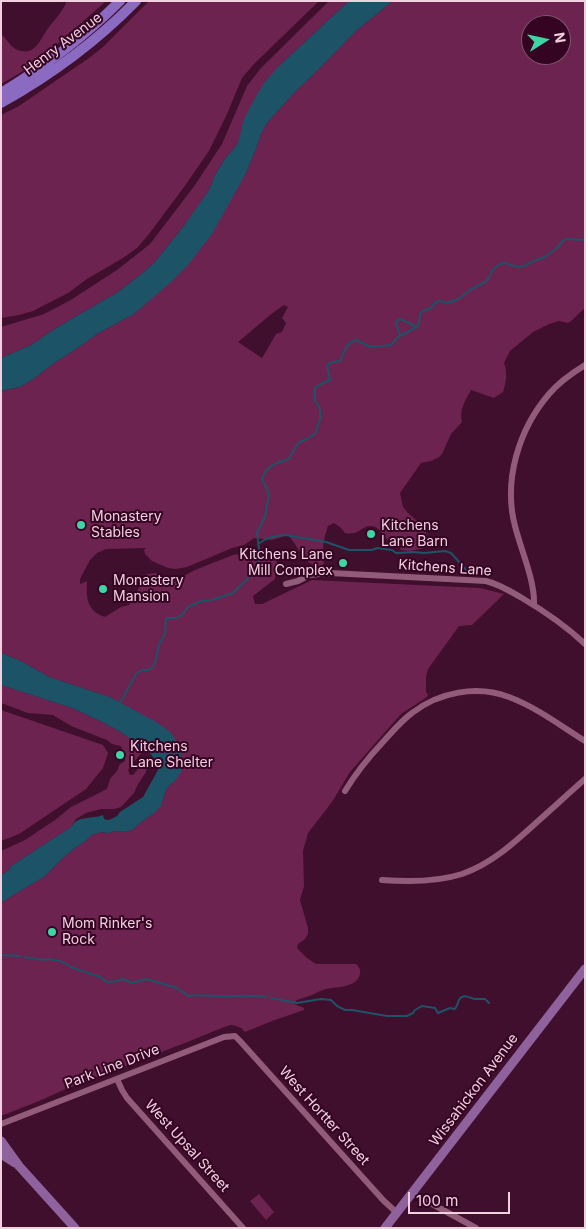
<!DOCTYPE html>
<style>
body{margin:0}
#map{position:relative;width:586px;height:1229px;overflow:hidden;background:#400f2d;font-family:Inter,sans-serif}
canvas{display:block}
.frame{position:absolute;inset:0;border:2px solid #f1d0e0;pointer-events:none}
.north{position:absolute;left:521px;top:15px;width:50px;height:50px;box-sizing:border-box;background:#350423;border:1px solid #80566f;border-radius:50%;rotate:80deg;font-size:14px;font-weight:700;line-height:20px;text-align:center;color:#f1d0e0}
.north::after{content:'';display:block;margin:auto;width:18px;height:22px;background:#3ed4a3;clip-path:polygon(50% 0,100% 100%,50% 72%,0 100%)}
.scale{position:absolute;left:408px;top:1192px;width:102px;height:22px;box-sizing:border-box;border:2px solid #f1d0e0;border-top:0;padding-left:6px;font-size:15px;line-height:18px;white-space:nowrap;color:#f1d0e0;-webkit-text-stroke:4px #350423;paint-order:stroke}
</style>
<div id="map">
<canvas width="586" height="1229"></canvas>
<div class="frame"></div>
<div class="north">N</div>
<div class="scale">100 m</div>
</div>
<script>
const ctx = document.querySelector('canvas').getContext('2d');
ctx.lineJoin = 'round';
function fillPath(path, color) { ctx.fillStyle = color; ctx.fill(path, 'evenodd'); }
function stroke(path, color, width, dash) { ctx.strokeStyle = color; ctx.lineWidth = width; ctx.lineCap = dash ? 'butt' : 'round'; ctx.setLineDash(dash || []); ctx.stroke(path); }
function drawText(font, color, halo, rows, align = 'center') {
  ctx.font = font + ' Inter,sans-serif'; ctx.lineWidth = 4; ctx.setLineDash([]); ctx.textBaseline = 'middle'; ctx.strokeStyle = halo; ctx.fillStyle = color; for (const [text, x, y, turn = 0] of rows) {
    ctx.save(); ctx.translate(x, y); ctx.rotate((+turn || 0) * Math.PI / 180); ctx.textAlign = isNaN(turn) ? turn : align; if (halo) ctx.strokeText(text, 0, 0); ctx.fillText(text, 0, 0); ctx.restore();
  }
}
fillPath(new Path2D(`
 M67 1H106L44 56 25 70 1 84V34C7 39 11 48 18 50 36 57 41 37 49 27 56 18 62 12 67 1Z
 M149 1H319L254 64 242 78 227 114 209 151 184 187 149 234 137 248 123 258 87 279 68 293 33 311 19 315 1 318V115L19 106 89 58 103 47Z
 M329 1H349L280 65 242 132 238 143 231 152 224 160 215 175 209 190 197 208 183 227 154 263 140 275 118 292 56 328 31 345 1 358V327L44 314 69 301 117 270 150 244 195 185 222 144 247 86 261 68Z
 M393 1H585V308C578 313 575 319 568 323L559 321 549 324 533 332 510 351 504 363C508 374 506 382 503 392L494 398 471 390C465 401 459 410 462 422L451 434 442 454 439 457 431 461 421 463 400 493 403 507 408 513 424 527 428 538 424 548 410 551 401 550 397 544C396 544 389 542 389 541 383 537 380 526 371 526 360 526 360 536 345 533L341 528 334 523 328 526C324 538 321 551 324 563L321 567C321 567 313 565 313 565 301 559 297 544 288 535L272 540 254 538 244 545 232 548 187 567 176 569 168 568 152 561 145 554 144 550 146 548 106 549 97 553 90 560 80 579V584L87 581C86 598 87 611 105 617L121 607 129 605 147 574 155 573 163 577 173 578 182 577 195 570 233 555C237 554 240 555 245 556 256 557 267 553 277 561L275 579 253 596 255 604H262L312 580 480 588 504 594 472 625 459 626 428 669 426 677V692L428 694 427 697 401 714 350 772 332 802 308 833 303 851 304 886 300 900 308 928V934L305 939 298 944 297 948 307 958 316 964H356C359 967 361 969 360 974 357 989 334 986 323 990 319 991 316 993 312 995 307 997 302 998 297 1000L294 1004 304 1008V1010L272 1021 245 1032 241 1028 236 1026 231 1025 224 1027 190 1041 68 1088 39 1101 1 1116V903L15 894 44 877 63 858 75 848 87 840 91 835 101 832 109 833 115 831 126 832 132 830 144 820 152 815 163 800 166 790 169 786 175 781 183 763 181 751 177 742 142 715 110 697 49 677 21 661 1 653V391L20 387 35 378 50 366 85 343 97 334 134 314 147 302 246 173 256 149 261 134 267 123 294 93 318 70 357 30ZM531 25H561V55H531ZM284 305 288 307 282 318 286 323 282 332 276 334 262 358 238 342C253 330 267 316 284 305Z
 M1 685 72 708 102 722 119 731 132 740 139 748 144 749 128 770 130 775H133L144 762 147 768 146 772 137 786 134 793 121 807 114 809H101L86 813 76 819 71 827 11 866 8 871 1 875V851L25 840 55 820 71 807 107 789 110 779 117 771 120 764 125 761V756L121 746 112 744 107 740 71 726 53 715 28 713 1 703Z
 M1 710 103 745 108 753 103 768 86 789 19 834 1 841Z
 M259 1194 274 1212 266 1220 250 1201Z`), '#6c234f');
fillPath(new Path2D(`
 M349 1H393L357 30 318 70 294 93 267 123 261 134 256 149 246 173 212 234 188 265 171 282 134 314 97 334 85 343 50 366 35 378 20 387 1 391V358L31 345 56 328 118 292 140 275 154 263 183 227 209 190 215 175 224 160 231 152 238 143 244 119 254 100 264 83 280 65Z
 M1 653 21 661 49 677 110 697 158 723 170 732 177 742 181 751 183 763 181 772 175 781 169 786 166 790 161 806 152 815 144 820 132 830 126 832 115 831 109 833 101 832 91 835 87 840 75 848 63 858 44 877 15 894 1 903V875L8 871 11 866 71 827C77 817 84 819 94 817 97 817 100 816 103 815L104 819 107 820 111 819 117 816 120 812 143 797 158 770V764L150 753 144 749 139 748 132 740 119 731 102 722 72 708 1 685Z`), '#1d5367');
stroke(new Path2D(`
 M400 335 396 323 398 320 400 319 417 327
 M258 544 266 539 276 536 285 535 326 542 349 550H372L377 548 392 550 396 553 413 552 424 553 445 551 451 553 468 572
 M120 703 136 674 142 670H148L153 667 155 663 159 645 165 634 166 618H177L182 615 188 607 202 601 212 600 233 593 257 569 260 557 257 533 265 517 269 494 262 479C266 466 276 463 289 459L298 443 307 439 315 434 320 420V410L318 405 315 401V388L319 385 330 380 327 366 330 363 340 361 347 346 351 342 356 340 370 347 391 345 398 337 417 327 419 324 420 314 423 311 431 308 436 302 440 301 447 303 459 299 470 290 485 282 489 278 493 269 500 264 505 263 517 267 524 266 534 261 545 257 557 248 563 241 566 239 585 240
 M1 955 20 956
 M24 957 44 960 48 959 61 961 73 968 100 977 107 982 117 981 123 979 132 983 146 979 150 980 177 988 188 996C198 994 207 996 217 996 233 997 250 994 266 997
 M271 998 297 1003 321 999 331 1000 337 1006 345 1010H352L387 1016H407L413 1013 415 1010 422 1006 435 1008 438 1013 450 1008 455 1009C457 1006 458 1003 459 1000 463 993 470 998 475 999 477 999 483 999 485 999L489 1003`), '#1d5367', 2);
stroke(new Path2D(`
 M286 584 298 581 309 575 330 573 486 581C499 584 510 591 522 598 544 611 565 625 585 644
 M534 604C535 581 521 550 515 526 503 480 519 429 549 394 559 382 572 373 585 365
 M345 791C356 773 368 758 382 743 392 732 401 721 412 713 439 692 477 685 509 697 536 707 561 726 585 741
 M382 880C408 882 437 882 462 874 491 864 514 843 537 822 553 808 569 793 585 779
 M117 1079 122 1090 127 1098 243 1228
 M1 1124 224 1037 235 1036 240 1041 383 1200 397 1213
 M412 1193 476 1228`), '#935b7a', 6);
stroke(new Path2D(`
 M1 1141 19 1166 75 1228
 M1 1154 15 1163
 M385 1228 585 969`), '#8f629d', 9);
stroke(new Path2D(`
 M1 93C44 67 85 36 120 1
 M1 103C51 75 96 42 136 1`), '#8b6ac1', 10);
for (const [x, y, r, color] of [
 [81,525,5,"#3ed4a3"],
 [371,534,5,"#3ed4a3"],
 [343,563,5,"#3ed4a3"],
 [103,589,5,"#3ed4a3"],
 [120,755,5,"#3ed4a3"],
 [52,932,5,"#3ed4a3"]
]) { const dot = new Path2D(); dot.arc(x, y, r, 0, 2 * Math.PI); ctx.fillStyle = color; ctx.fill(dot); stroke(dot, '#350423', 2); }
drawText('14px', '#f1d0e0', '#350423', [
 ["Henry Avenue",63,44,-37],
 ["Kitchens Lane",445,568,4],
 ["Park Line Drive",112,1067,-21],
 ["Wissahickon Avenue",474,1090,-53],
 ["West Hortter Street",324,1116,48],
 ["West Upsal Street",187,1146,48]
]);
drawText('14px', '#f1d0e0', '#350423', [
 ["Monastery",91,517],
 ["Stables",91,533],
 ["Kitchens",381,526],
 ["Lane Barn",381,542],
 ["Kitchens Lane",333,555,"right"],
 ["Mill Complex",333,571,"right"],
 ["Monastery",113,581],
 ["Mansion",113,597],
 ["Kitchens",130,747],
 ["Lane Shelter",130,763],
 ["Mom Rinker's",62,924],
 ["Rock",62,940]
], 'left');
</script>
